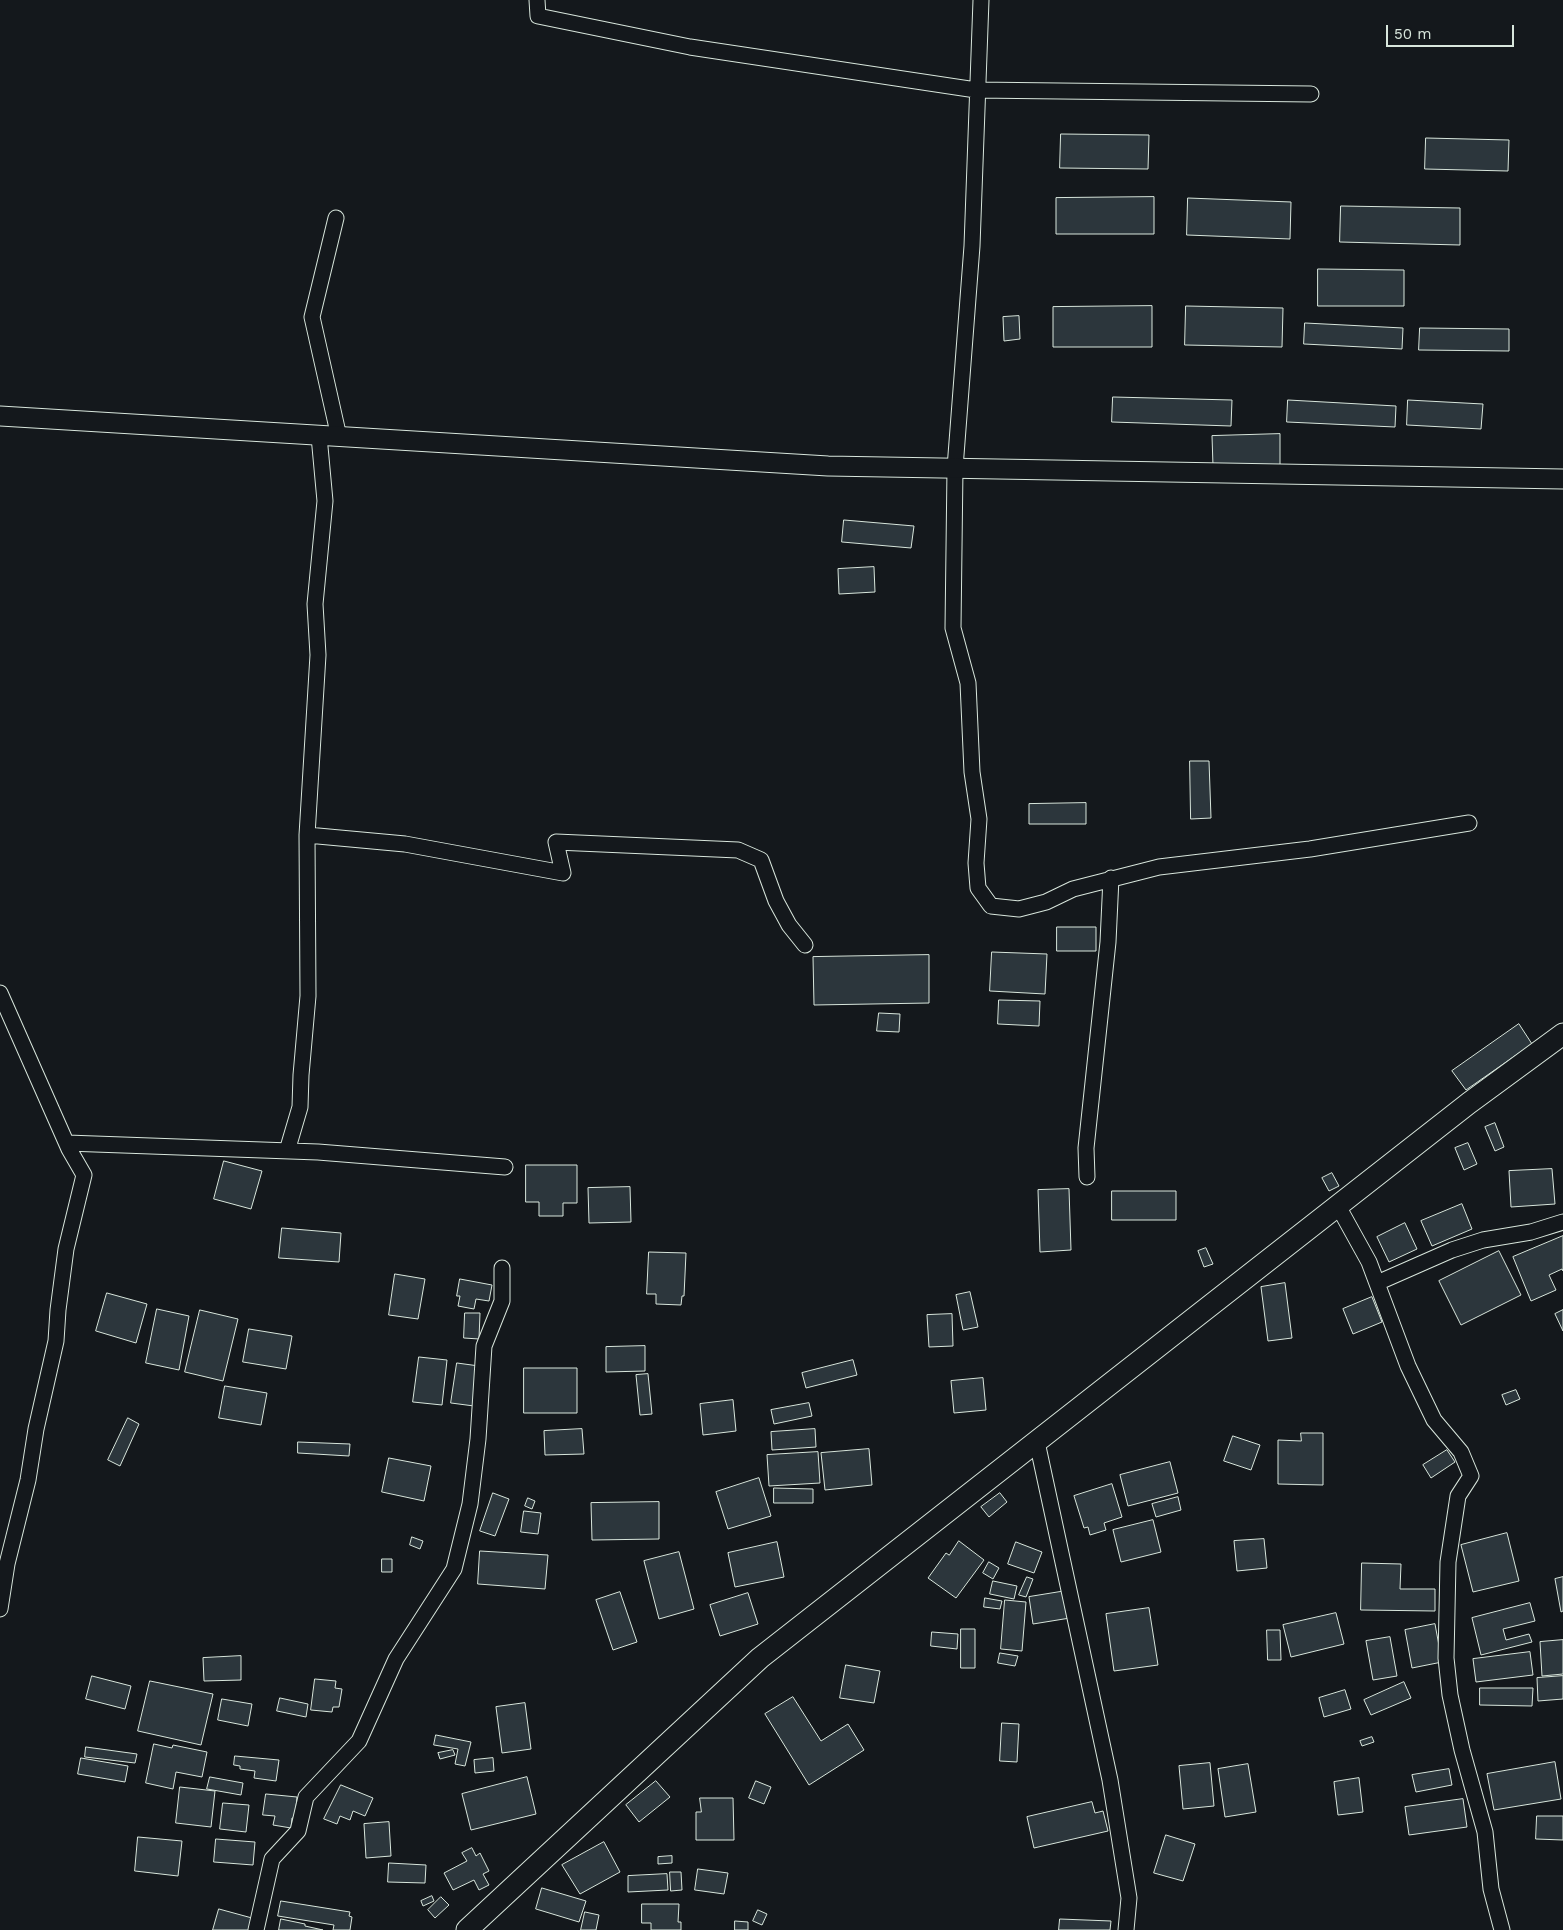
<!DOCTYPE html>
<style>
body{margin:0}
#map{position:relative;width:1563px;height:1930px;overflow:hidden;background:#14181c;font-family:"Work Sans",sans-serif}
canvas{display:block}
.scale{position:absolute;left:1386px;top:25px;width:128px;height:22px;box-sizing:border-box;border:2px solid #d8e6dc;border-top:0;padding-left:6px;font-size:15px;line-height:18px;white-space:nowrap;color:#d8e6dc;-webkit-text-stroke:4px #14181c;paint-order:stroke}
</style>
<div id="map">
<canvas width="1563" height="1930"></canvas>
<div class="scale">50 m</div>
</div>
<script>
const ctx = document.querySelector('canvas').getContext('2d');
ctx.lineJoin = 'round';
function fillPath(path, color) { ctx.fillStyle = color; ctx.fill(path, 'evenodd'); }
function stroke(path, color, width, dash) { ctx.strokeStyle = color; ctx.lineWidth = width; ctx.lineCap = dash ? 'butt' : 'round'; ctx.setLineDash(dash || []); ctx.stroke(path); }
const building = new Path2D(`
 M1061 134 1149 135 1148 169 1060 168Z
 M1426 138 1509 140 1508 171 1425 169Z
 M1154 197V234H1056V198Z
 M1188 198 1291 202 1290 239 1187 235Z
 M1341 206 1460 208V245L1340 242Z
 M1318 269 1404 270V306H1318Z
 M1152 306V347H1053V307Z
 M1186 306 1283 308 1282 347 1185 345Z
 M1019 316 1020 339 1004 341 1003 317Z
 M1305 323 1403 328 1402 349 1304 344Z
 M1420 328 1509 329V351L1419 350Z
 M1113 397 1232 400 1231 426 1112 422Z
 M1288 400 1396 406 1395 427 1287 422Z
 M1408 400 1483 404 1481 429 1407 425Z
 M1280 434V465L1213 466 1212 436Z
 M844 520 914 526 911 548 842 542Z
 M874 567 875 592 839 594 838 569Z
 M1190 761H1209L1211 818 1191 819Z
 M1086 803V824H1029V804Z
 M1057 927H1096V951H1057Z
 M992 952 1047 954 1045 994 990 991Z
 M929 955V1003L814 1005 813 957Z
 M999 1000 1040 1001 1039 1026 998 1024Z
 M879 1013 900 1014 899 1032 877 1031Z
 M1519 1024 1532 1044 1466 1090 1452 1071Z
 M1495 1123 1504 1147 1495 1151 1485 1127Z
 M1468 1143 1477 1164 1464 1170 1455 1148Z
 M224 1161 262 1171 251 1209 214 1199Z
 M526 1165H577V1203H563V1216H539V1202H526Z
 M1552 1169 1555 1204 1511 1207 1509 1171Z
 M1332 1173 1339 1186 1329 1191 1322 1178Z
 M630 1187 631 1222 589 1223 588 1188Z
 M1069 1189 1071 1250 1040 1252 1038 1190Z
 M1112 1191H1176V1220H1112Z
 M1462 1204 1472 1229 1432 1246 1421 1221Z
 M1405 1223 1417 1249 1389 1262 1377 1237Z
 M282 1228 341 1233 339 1262 279 1258Z
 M1563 1236V1271L1562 1269 1549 1275 1556 1290 1531 1301 1513 1257Z
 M1206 1248 1213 1264 1204 1267 1198 1251Z
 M1499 1251 1521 1295 1461 1325 1439 1281Z
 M649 1252 686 1253 684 1296H682L681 1305 656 1304V1294H647Z
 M395 1274 425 1279 418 1319 389 1315Z
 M460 1279 492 1285 489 1301 476 1299 474 1309 458 1306 460 1296H457Z
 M1285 1283 1292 1338 1268 1341 1261 1287Z
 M970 1292 978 1327 963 1330 956 1295Z
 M107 1293 147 1304 136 1343 96 1331Z
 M1372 1297 1382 1322 1353 1334 1343 1309Z
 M157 1309 189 1316 179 1370 146 1363Z
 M200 1310 238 1319 223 1381 185 1372Z
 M1563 1310V1331L1555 1314Z
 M465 1313H480L479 1339 464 1338Z
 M952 1314 953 1346 929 1347 927 1315Z
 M249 1329 292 1336 286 1369 243 1362Z
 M645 1346V1371L606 1372V1347Z
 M419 1357 447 1360 442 1405 413 1402Z
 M853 1360 857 1375 806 1388 802 1373Z
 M457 1363 479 1366 474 1406 451 1403Z
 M524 1368H577V1413H524Z
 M648 1374 652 1414 640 1415 636 1375Z
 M983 1378 986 1410 954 1413 951 1381Z
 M225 1386 267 1393 261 1425 219 1418Z
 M1516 1390 1520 1399 1506 1405 1502 1395Z
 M733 1400 736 1431 703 1435 700 1404Z
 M809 1403 812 1416 774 1424 771 1410Z
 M128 1418 139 1424 120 1466 108 1460Z
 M582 1429 584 1454 545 1455 544 1431Z
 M815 1429 816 1447 772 1450 771 1432Z
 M1301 1433H1323V1485L1278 1484V1440L1301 1441Z
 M1233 1436 1260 1445 1251 1470 1224 1461Z
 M298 1442 350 1444 349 1456 298 1453Z
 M869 1449 872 1485 825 1490 821 1453Z
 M1447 1450 1455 1462 1431 1478 1423 1465Z
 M818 1452 820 1483 769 1486 767 1455Z
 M389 1458 431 1466 424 1501 382 1492Z
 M1170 1462 1178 1493 1128 1506 1120 1475Z
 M759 1478 771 1516 728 1529 716 1492Z
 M1112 1484 1122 1517 1104 1523 1106 1530 1090 1535 1088 1527 1084 1528 1074 1496Z
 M774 1488 813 1489V1503H774Z
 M493 1493 509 1499 495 1536 480 1531Z
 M1000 1493 1007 1502 989 1517 981 1507Z
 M1178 1497 1181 1510 1156 1517 1152 1504Z
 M528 1498 535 1501 532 1509 525 1506Z
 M659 1502V1539L592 1540 591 1503Z
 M524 1511 541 1513 538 1534 521 1532Z
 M1153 1520 1161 1552 1121 1562 1113 1530Z
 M1507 1533 1519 1581 1473 1592 1461 1545Z
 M412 1537 423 1541 420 1549 410 1545Z
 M1264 1539 1267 1568 1237 1571 1234 1541Z
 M959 1541 984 1560 956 1598 928 1578 946 1553 949 1555Z
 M777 1542 784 1577 735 1587 728 1553Z
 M1016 1542 1042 1552 1034 1573 1008 1564Z
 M480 1551 548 1555 545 1589 478 1584Z
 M679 1552 694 1609 659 1619 644 1561Z
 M382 1559H392V1572H382Z
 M989 1562 999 1568 993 1579 983 1573Z
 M1362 1563 1401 1564 1400 1589H1435V1611L1361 1610Z
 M1027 1577 1033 1579 1026 1597 1019 1595Z
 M1563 1577V1611L1561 1612 1555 1579Z
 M993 1581 1017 1586 1014 1599 990 1594Z
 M1066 1591 1070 1618 1033 1624 1029 1597Z
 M620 1592 637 1642 613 1650 596 1600Z
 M748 1593 758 1624 720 1636 710 1605Z
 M985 1598 1002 1601 1000 1609 984 1607Z
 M1005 1600 1026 1602 1022 1651 1001 1649Z
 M1530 1603 1535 1621 1503 1629 1506 1640 1529 1634 1532 1642 1481 1655 1472 1618Z
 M1149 1608 1158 1665 1114 1671 1106 1614Z
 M1336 1613 1344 1644 1291 1657 1283 1625Z
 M1435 1624 1442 1662 1412 1668 1405 1630Z
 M961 1629H975V1668H961Z
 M1267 1630H1280L1281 1660H1268Z
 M932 1632 958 1634 957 1649 931 1646Z
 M1390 1637 1397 1676 1373 1680 1366 1641Z
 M1563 1640V1674L1542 1676 1540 1642Z
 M1530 1652 1533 1675 1476 1682 1473 1659Z
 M1000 1653 1018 1656 1015 1666 998 1663Z
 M241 1656V1680L204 1681 203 1658Z
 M846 1665 880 1671 874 1703 840 1698Z
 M92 1676 131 1686 125 1709 86 1699Z
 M1563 1676V1699L1538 1701 1537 1678Z
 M315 1679 336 1681 335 1688 342 1689 339 1707H333L332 1712 311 1710Z
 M150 1681 213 1694 201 1745 138 1731Z
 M1404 1682 1411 1698 1371 1715 1364 1700Z
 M1480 1688H1533L1532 1706 1480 1705Z
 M1345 1690 1351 1709 1324 1717 1319 1698Z
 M793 1697 821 1741 848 1724 864 1750 809 1785 765 1714Z
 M280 1698 308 1704 306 1717 277 1711Z
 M222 1699 252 1704 248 1726 218 1720Z
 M525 1703 531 1749 502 1753 496 1707Z
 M1002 1723 1019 1724 1017 1762 1000 1761Z
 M436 1735 471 1742 465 1766 455 1764 458 1749 434 1745Z
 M1372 1737 1374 1742 1362 1746 1360 1741Z
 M154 1744 172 1748 173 1745 207 1752 202 1777 176 1772 173 1789 146 1783Z
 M86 1747 137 1754 135 1763 85 1757Z
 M453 1750 455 1755 440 1759 438 1753Z
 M235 1756 279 1760 276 1781 254 1778 255 1771 240 1769V1766L234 1765Z
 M81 1758 128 1766 125 1782 78 1774Z
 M493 1758 494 1771 475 1773 474 1760Z
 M1555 1762 1561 1799 1494 1810 1487 1774Z
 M1210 1763 1214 1806 1183 1809 1179 1766Z
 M1248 1764 1256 1812 1225 1817 1218 1769Z
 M1449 1769 1452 1785 1416 1792 1412 1775Z
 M210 1777 243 1783 241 1795 207 1789Z
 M527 1777 536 1814 471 1830 462 1794Z
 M1359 1778 1363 1812 1338 1815 1334 1782Z
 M656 1781 670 1797 639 1822 626 1805Z
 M756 1781 771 1787 764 1804 749 1798Z
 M341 1785 373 1798 365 1816 353 1811 350 1820 340 1816 337 1824 324 1819Z
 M180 1787 215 1791 211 1827 176 1823Z
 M266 1794 297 1797 295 1818H292L291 1828 273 1825 275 1816 263 1815Z
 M700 1798H733L734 1840H696V1812H701Z
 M1463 1799 1467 1827 1409 1835 1405 1807Z
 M1092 1802 1095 1813 1103 1811 1108 1831 1034 1848 1027 1817Z
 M223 1803 249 1805 246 1832 220 1829Z
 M1537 1816H1563V1840L1536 1839Z
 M389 1822 391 1856 366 1858 364 1824Z
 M1166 1835 1195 1844 1183 1881 1154 1873Z
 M138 1837 182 1841 178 1876 135 1871Z
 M216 1839 255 1842 253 1865 214 1862Z
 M604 1842 620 1872 580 1894 562 1865Z
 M472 1848 476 1856 480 1853 489 1871 483 1874 489 1885 479 1890 474 1880 453 1890 444 1873 467 1861 462 1853Z
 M672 1856V1863L658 1864V1857Z
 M389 1863 426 1865 425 1883 388 1882Z
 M698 1869 728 1873 724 1894 695 1890Z
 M670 1872H681L682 1890 671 1891Z
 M667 1874 668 1890 628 1892V1876Z
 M542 1888 586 1901 579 1922 536 1909Z
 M432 1896 434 1901 423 1906 421 1901Z
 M441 1897 449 1905 435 1918 428 1910Z
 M281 1901 350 1912 349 1916 352 1917 350 1930H333L334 1925 278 1916Z
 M642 1904H679L678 1922H681V1930H651V1923H642Z
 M219 1909 252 1918 249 1930H213Z
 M758 1910 767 1914 762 1925 753 1921Z
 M585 1912 599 1915 596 1930H581Z
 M281 1919 305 1924V1926L323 1930H279Z
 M1060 1919 1111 1921 1110 1930H1059Z
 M735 1921 748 1922V1930H735Z`);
fillPath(building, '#2c363c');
stroke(building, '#d8e6dc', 1);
const minor = new Path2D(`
 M537 0 538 16 690 47 976 90 1311 94
 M981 0 972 246 955 468 953 628 968 683 972 772 979 819 976 863 978 888 991 906 1019 909 1046 902 1073 889 1159 867 1310 849 1469 823
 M336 218 312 317 339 437
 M307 835 405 844 563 873 556 842 738 850 761 860 776 901 789 925 805 945
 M0 993 69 1149 84 1175 66 1249 58 1310 56 1341 36 1429 28 1480 7 1564 0 1609
 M67 1143 318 1152 505 1167
 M287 1151 300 1107 301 1075 308 996 307 835 318 655 315 604 325 501 319 436
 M1087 1177 1086 1148 1108 942 1111 878
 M1338 1206 1369 1262 1408 1366 1434 1420 1461 1452 1471 1476 1458 1496 1448 1562 1446 1658 1450 1695 1462 1750 1485 1832 1491 1889 1502 1930
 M1377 1283 1452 1250 1483 1240 1531 1232 1563 1222
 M1037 1442 1110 1780 1129 1898 1126 1930
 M256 1930 272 1859 298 1831 306 1797 359 1741 396 1659 454 1569 470 1504 478 1439 484 1346 502 1301V1268`);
const tertiary = new Path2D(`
 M0 416 828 466 1563 479`);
const secondary = new Path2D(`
 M467 1930 760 1658 1469 1103 1563 1034`);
stroke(minor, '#d8e6dc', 17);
stroke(tertiary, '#d8e6dc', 21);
stroke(secondary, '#d8e6dc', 23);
stroke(minor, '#14181c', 15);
stroke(tertiary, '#14181c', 19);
stroke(secondary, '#14181c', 21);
</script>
